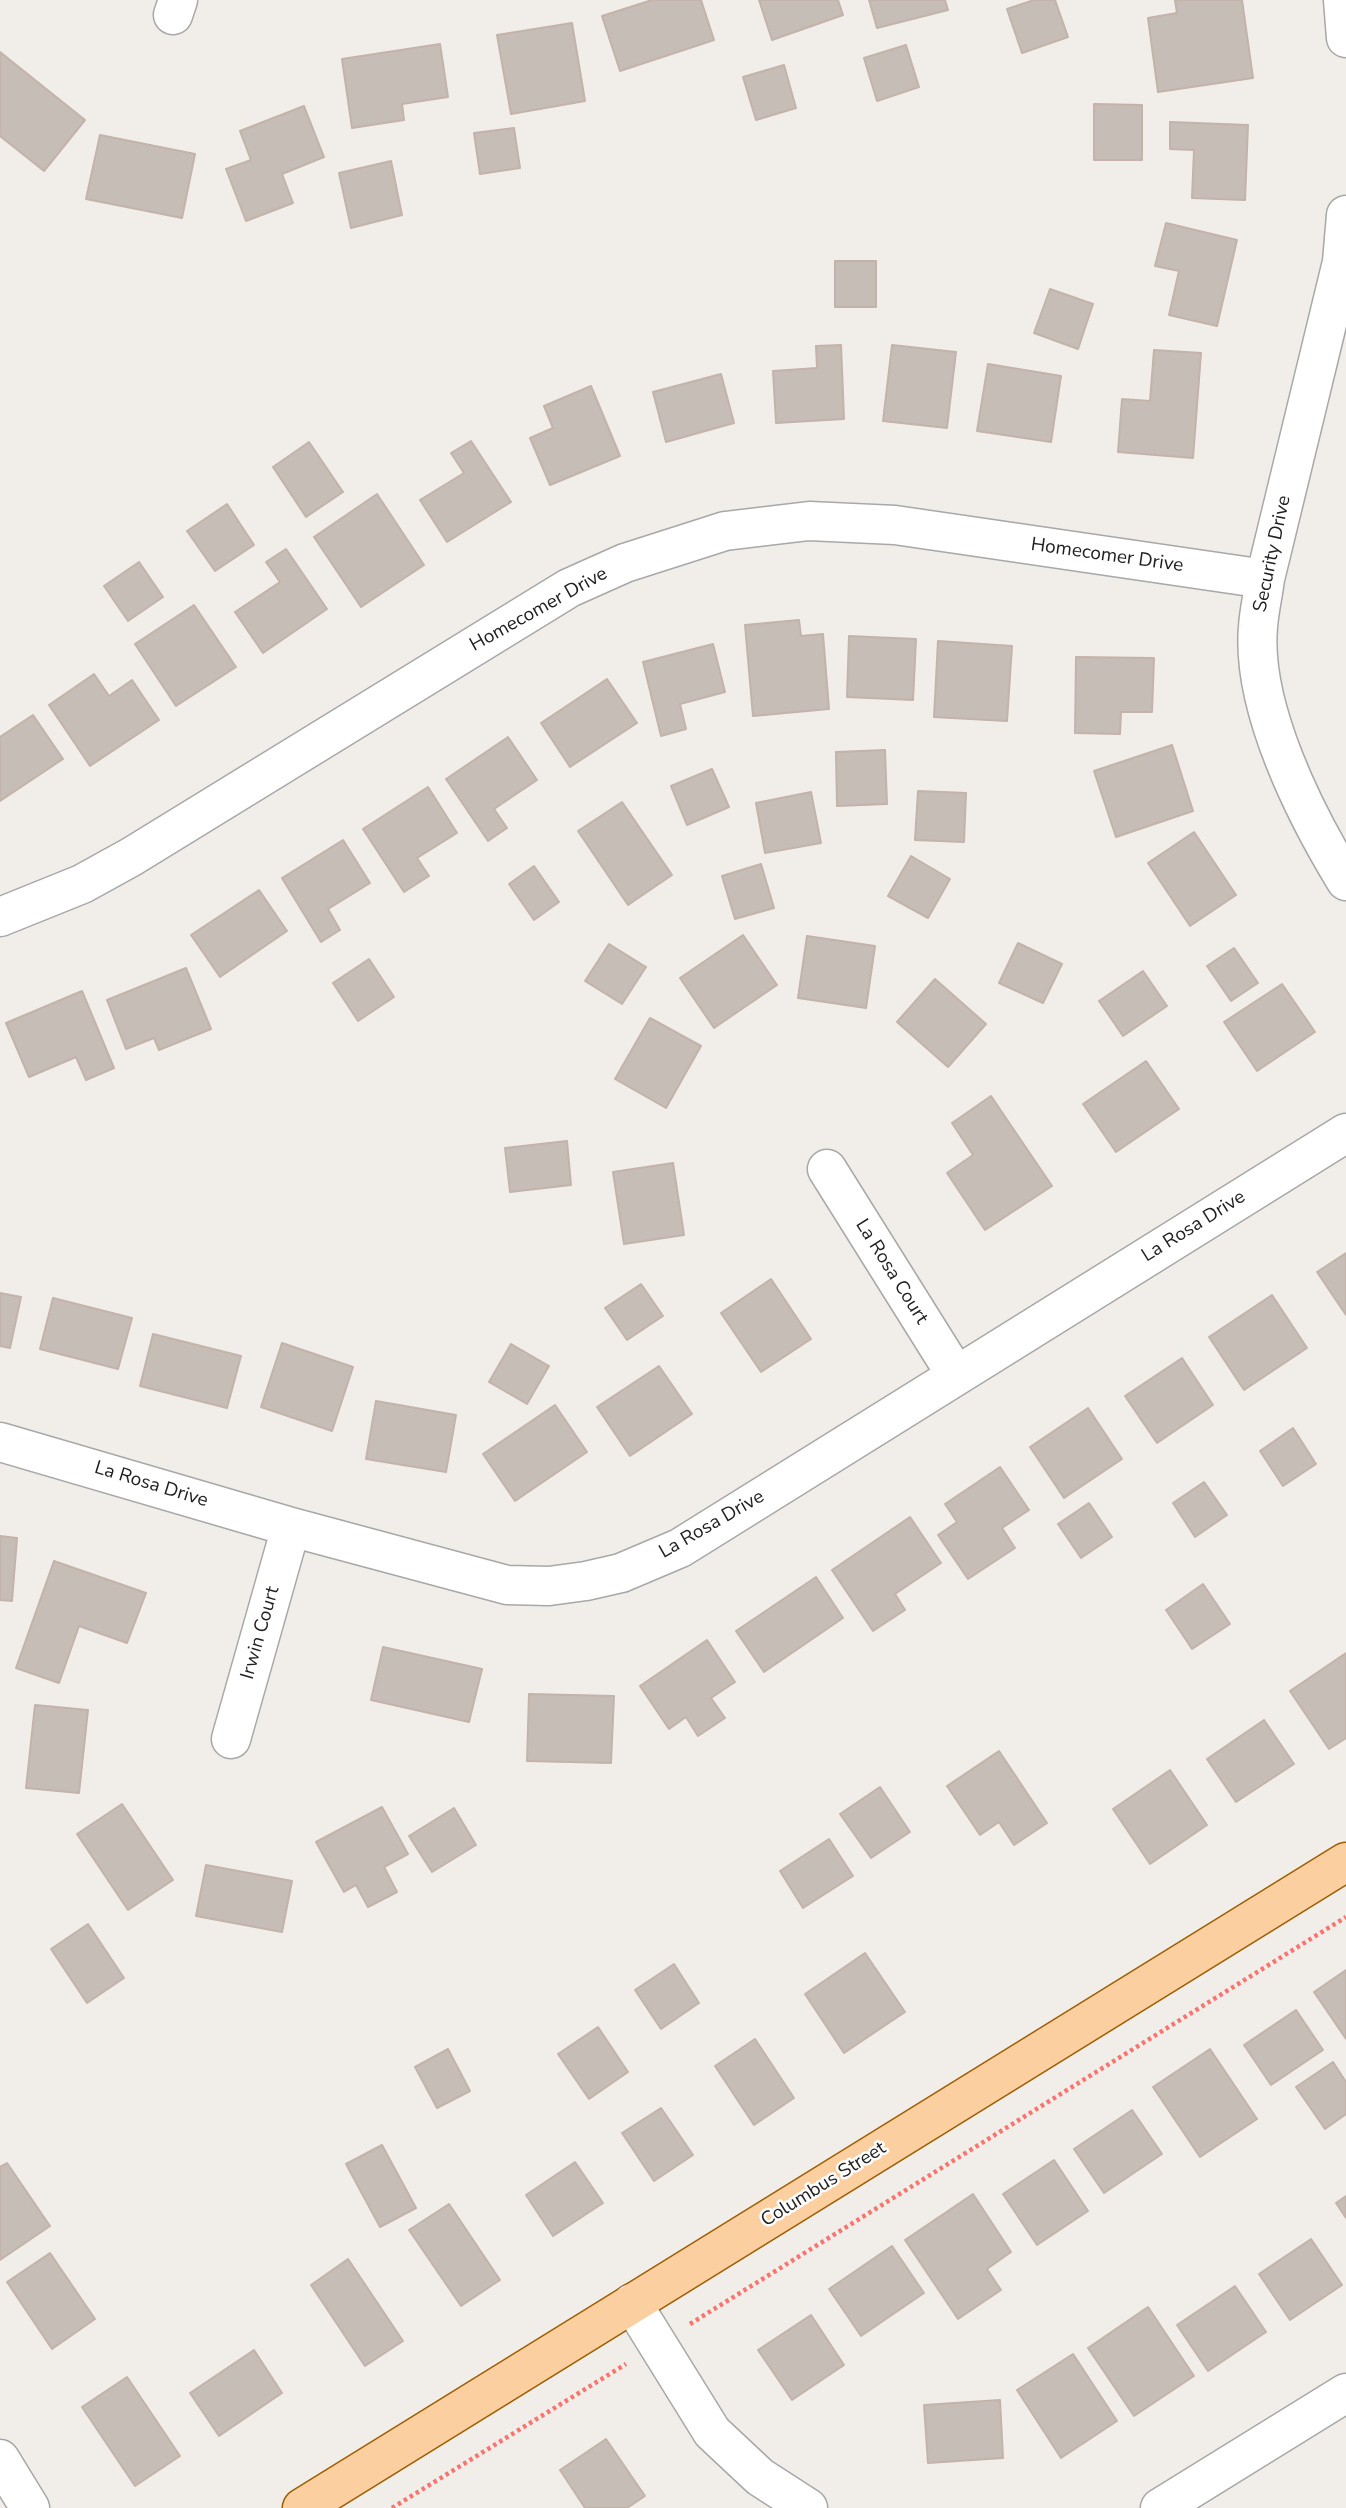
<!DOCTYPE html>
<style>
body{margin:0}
canvas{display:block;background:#f1ede8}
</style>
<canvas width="1346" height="2508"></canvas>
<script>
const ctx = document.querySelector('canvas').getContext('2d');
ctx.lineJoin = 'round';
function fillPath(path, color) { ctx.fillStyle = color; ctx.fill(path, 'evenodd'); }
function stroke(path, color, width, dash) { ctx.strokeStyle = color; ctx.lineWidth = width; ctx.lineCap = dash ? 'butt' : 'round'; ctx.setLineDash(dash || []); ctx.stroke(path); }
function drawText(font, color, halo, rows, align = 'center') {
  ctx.font = font + ' "Nunito Sans",sans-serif'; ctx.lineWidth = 5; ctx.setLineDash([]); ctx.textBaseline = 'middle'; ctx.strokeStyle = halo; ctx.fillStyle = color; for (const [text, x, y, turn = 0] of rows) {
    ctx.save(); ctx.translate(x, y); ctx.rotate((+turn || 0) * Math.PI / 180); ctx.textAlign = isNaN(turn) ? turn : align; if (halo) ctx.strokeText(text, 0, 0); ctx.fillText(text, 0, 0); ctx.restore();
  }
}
const building = new Path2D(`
 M652 0H701L714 40 620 71 602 16Z
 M759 0H838L843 15 772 40Z
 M869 0H945L948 10 877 28Z
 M1034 0H1055L1068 37 1022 53 1007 9Z
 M1175 0H1242L1253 78 1158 92 1148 18 1177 13Z
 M572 23 585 101 511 114 497 35Z
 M440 44 448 97 402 104 404 120 352 128 342 59Z
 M906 45 919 87 877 101 864 58Z
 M0 52 85 120 44 171 0 136Z
 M784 65 796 108 756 120 743 77Z
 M1094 104 1142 105V160H1094Z
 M304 106 324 157 282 174 293 203 246 221 226 169 251 160 240 131Z
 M1170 122 1248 125 1245 200 1192 198 1194 150 1170 149Z
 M514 128 520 168 480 174 474 133Z
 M100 135 195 154 182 218 86 199Z
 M391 161 402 215 351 228 339 173Z
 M1166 223 1237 240 1217 326 1169 315 1179 271 1155 266Z
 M835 261H876V307H835Z
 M1050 289 1093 304 1078 349 1034 333Z
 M841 345 844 419 776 423 773 371 817 368 816 346Z
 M892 345 956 352 947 428 883 421Z
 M1154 350 1201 353 1193 458 1118 452 1122 399 1150 401Z
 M988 364 1061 376 1051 442 977 431Z
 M721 374 734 423 666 442 653 392Z
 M591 386 620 456 550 485 530 438 553 428 544 406Z
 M471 441 511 502 447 542 420 500 464 473 451 453Z
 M309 442 343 492 306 517 273 467Z
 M377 494 424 565 361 607 314 537Z
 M227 504 254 545 215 571 187 531Z
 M286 549 327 609 263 653 235 612 280 582 266 562Z
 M139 562 163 597 128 621 104 586Z
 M194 605 236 667 176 706 135 644Z
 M799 620 801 636 823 634 829 709 753 716 745 625Z
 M849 636 916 639 913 700 847 697Z
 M938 641 1012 646 1007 721 934 717Z
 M713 644 725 692 680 704 686 729 661 736 643 662Z
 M1076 657 1154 658 1152 712H1121L1120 734 1075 733Z
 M94 674 109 696 132 680 159 720 90 766 49 705Z
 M607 679 637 723 570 767 541 723Z
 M33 715 63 759 0 801V737Z
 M508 737 537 780 494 809 507 828 488 841 446 779Z
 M1172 745 1193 811 1116 837 1094 771Z
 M885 750 887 804 837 806 836 752Z
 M712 769 729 807 687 825 671 786Z
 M428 787 457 833 417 858 429 876 404 892 363 829Z
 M918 791 966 793 964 842 915 840Z
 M811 792 821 843 765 853 756 803Z
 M622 802 672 875 628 905 578 831Z
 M1194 832 1236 895 1190 926 1148 863Z
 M343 840 370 883 328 909 340 930 321 942 282 878Z
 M911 856 950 879 928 918 888 896Z
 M761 864 774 908 735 919 722 876Z
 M534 866 559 902 534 920 509 884Z
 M259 890 287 931 220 977 191 935Z
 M743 935 777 985 714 1028 680 978Z
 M807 936 875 946 866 1008 798 998Z
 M1018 943 1062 964 1043 1003 999 983Z
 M609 944 646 967 622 1004 585 981Z
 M1234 948 1258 983 1231 1001 1207 966Z
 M369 959 394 997 358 1021 333 983Z
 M186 968 211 1029 159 1050 154 1038 126 1049 107 1000Z
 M1143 971 1167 1006 1123 1036 1099 1001Z
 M935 979 986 1024 948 1067 897 1022Z
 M1282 984 1315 1032 1257 1071 1224 1022Z
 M82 991 114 1068 86 1080 76 1057 29 1077 6 1023Z
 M650 1018 701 1046 666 1108 615 1079Z
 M1146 1061 1179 1109 1116 1152 1083 1104Z
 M991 1096 1052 1186 985 1230 947 1173 973 1155 952 1123Z
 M567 1141 571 1185 510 1192 505 1148Z
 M673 1163 684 1235 624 1244 613 1172Z
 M1346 1253V1315L1317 1272Z
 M771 1279 811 1339 761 1372 721 1313Z
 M641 1284 663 1316 627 1340 605 1308Z
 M0 1293 21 1297 10 1348 0 1346Z
 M1272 1295 1307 1348 1244 1390 1209 1337Z
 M53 1298 132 1318 118 1369 40 1349Z
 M153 1334 241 1356 227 1408 140 1386Z
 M282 1343 353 1367 332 1431 261 1407Z
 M511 1344 549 1366 527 1404 489 1382Z
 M1182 1358 1213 1405 1157 1443 1125 1396Z
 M659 1366 692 1414 630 1456 597 1407Z
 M376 1401 456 1415 446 1472 366 1459Z
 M555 1405 587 1452 515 1501 483 1454Z
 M1088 1408 1122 1459 1064 1498 1030 1447Z
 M1293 1428 1316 1464 1283 1486 1260 1451Z
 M1000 1467 1029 1510 1002 1528 1015 1548 968 1579 938 1535 957 1522 945 1504Z
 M1204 1482 1227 1515 1195 1537 1173 1503Z
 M1089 1503 1112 1537 1081 1558 1058 1524Z
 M910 1517 941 1563 895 1594 905 1610 873 1631 832 1570Z
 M0 1536 17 1538 12 1601 0 1600Z
 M54 1561 146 1593 127 1643 79 1626 59 1683 16 1668Z
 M816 1577 843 1618 764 1672 736 1631Z
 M1203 1584 1230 1624 1192 1649 1166 1610Z
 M707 1640 735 1682 711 1698 725 1718 698 1736 686 1717 669 1729 640 1686Z
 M383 1647 482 1669 469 1722 371 1700Z
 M1346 1653V1738L1329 1749 1290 1691Z
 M529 1694 614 1696 611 1763 527 1761Z
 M35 1705 88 1710 79 1793 26 1788Z
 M1264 1720 1294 1764 1236 1802 1207 1759Z
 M999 1751 1047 1823 1014 1845 999 1822 980 1835 947 1786Z
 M1170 1770 1207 1825 1150 1864 1113 1809Z
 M880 1787 910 1832 871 1858 840 1814Z
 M122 1804 173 1880 128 1910 77 1834Z
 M382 1807 408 1854 384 1867 397 1892 368 1907 356 1885 344 1892 316 1842Z
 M454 1808 476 1845 432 1872 409 1836Z
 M829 1839 853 1876 803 1908 780 1871Z
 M206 1865 292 1881 282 1932 196 1916Z
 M88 1924 124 1978 87 2003 51 1949Z
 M865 1953 905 2012 844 2053 805 1994Z
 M674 1964 699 2003 661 2029 635 1990Z
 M1346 1970V2039L1314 1992Z
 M1296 2010 1323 2050 1271 2085 1244 2045Z
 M598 2027 628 2072 589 2099 558 2054Z
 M755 2039 794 2098 754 2125 715 2066Z
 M448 2049 470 2091 437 2108 415 2067Z
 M1210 2049 1257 2119 1200 2157 1153 2087Z
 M1333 2062 1346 2082V2114L1325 2129 1296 2087Z
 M661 2108 693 2155 654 2181 622 2133Z
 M1132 2110 1162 2154 1104 2193 1074 2149Z
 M382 2145 416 2208 380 2227 346 2164Z
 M1054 2160 1088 2211 1037 2245 1003 2194Z
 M575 2162 603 2203 553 2236 526 2195Z
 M7 2163 50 2226 0 2260V2167Z
 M973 2194 1011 2252 987 2269 1001 2290 958 2319 905 2240Z
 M1346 2196V2218L1336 2203Z
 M449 2204 500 2280 461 2306 409 2230Z
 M1311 2239 1342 2285 1290 2320 1259 2274Z
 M892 2246 924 2293 861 2336 829 2289Z
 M50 2253 95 2319 52 2349 7 2282Z
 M348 2259 403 2341 365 2366 311 2285Z
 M1235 2286 1266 2332 1208 2371 1177 2325Z
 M1148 2307 1194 2376 1134 2416 1088 2348Z
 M811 2315 844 2365 792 2400 758 2350Z
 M254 2350 282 2393 219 2436 190 2393Z
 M1073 2354 1117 2421 1061 2458 1017 2390Z
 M127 2377 180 2456 135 2486 82 2407Z
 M1000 2400 1003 2458 928 2463 924 2405Z
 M606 2439 645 2496 627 2508H585L560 2470Z`);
fillPath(building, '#c6bdb7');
stroke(building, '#c3b3aa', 2);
const minor = new Path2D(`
 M1343 0 1346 38
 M173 15 178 0
 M1346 215 1342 262 1265 579C1263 595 1259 611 1258 627 1251 707 1305 814 1346 881
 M0 917 82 884 131 857 569 588 625 563 725 531 809 521 895 525 1265 579
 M827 1169 956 1375
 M0 1442 291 1527 507 1585 549 1586 586 1581 621 1573 680 1548 1346 1133
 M231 1739 291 1527
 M632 2303 712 2432 760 2477 808 2508
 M0 2459 30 2508
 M1160 2508 1346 2393`);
const major = new Path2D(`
 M302 2508 1346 1862`);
stroke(minor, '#a8a8a8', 41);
stroke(major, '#9e5e00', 41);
stroke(new Path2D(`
 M690 2324 1346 1917
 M392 2508 626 2364`), '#fa746f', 4.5, [3.5, 3.5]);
stroke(minor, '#fff', 38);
stroke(major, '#fccfa1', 38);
drawText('19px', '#212121', '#fff', [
 ["Security Drive",1273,554,-78],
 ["Homecomer Drive",1107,556,8],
 ["Homecomer Drive",539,610,-29],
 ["La Rosa Drive",1194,1227,-32],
 ["La Rosa Court",891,1272,58],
 ["La Rosa Drive",151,1485,17],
 ["La Rosa Drive",712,1525,-30],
 ["Irwin Court",261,1633,-74],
 ["Columbus Street",824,2185,-32]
]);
</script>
